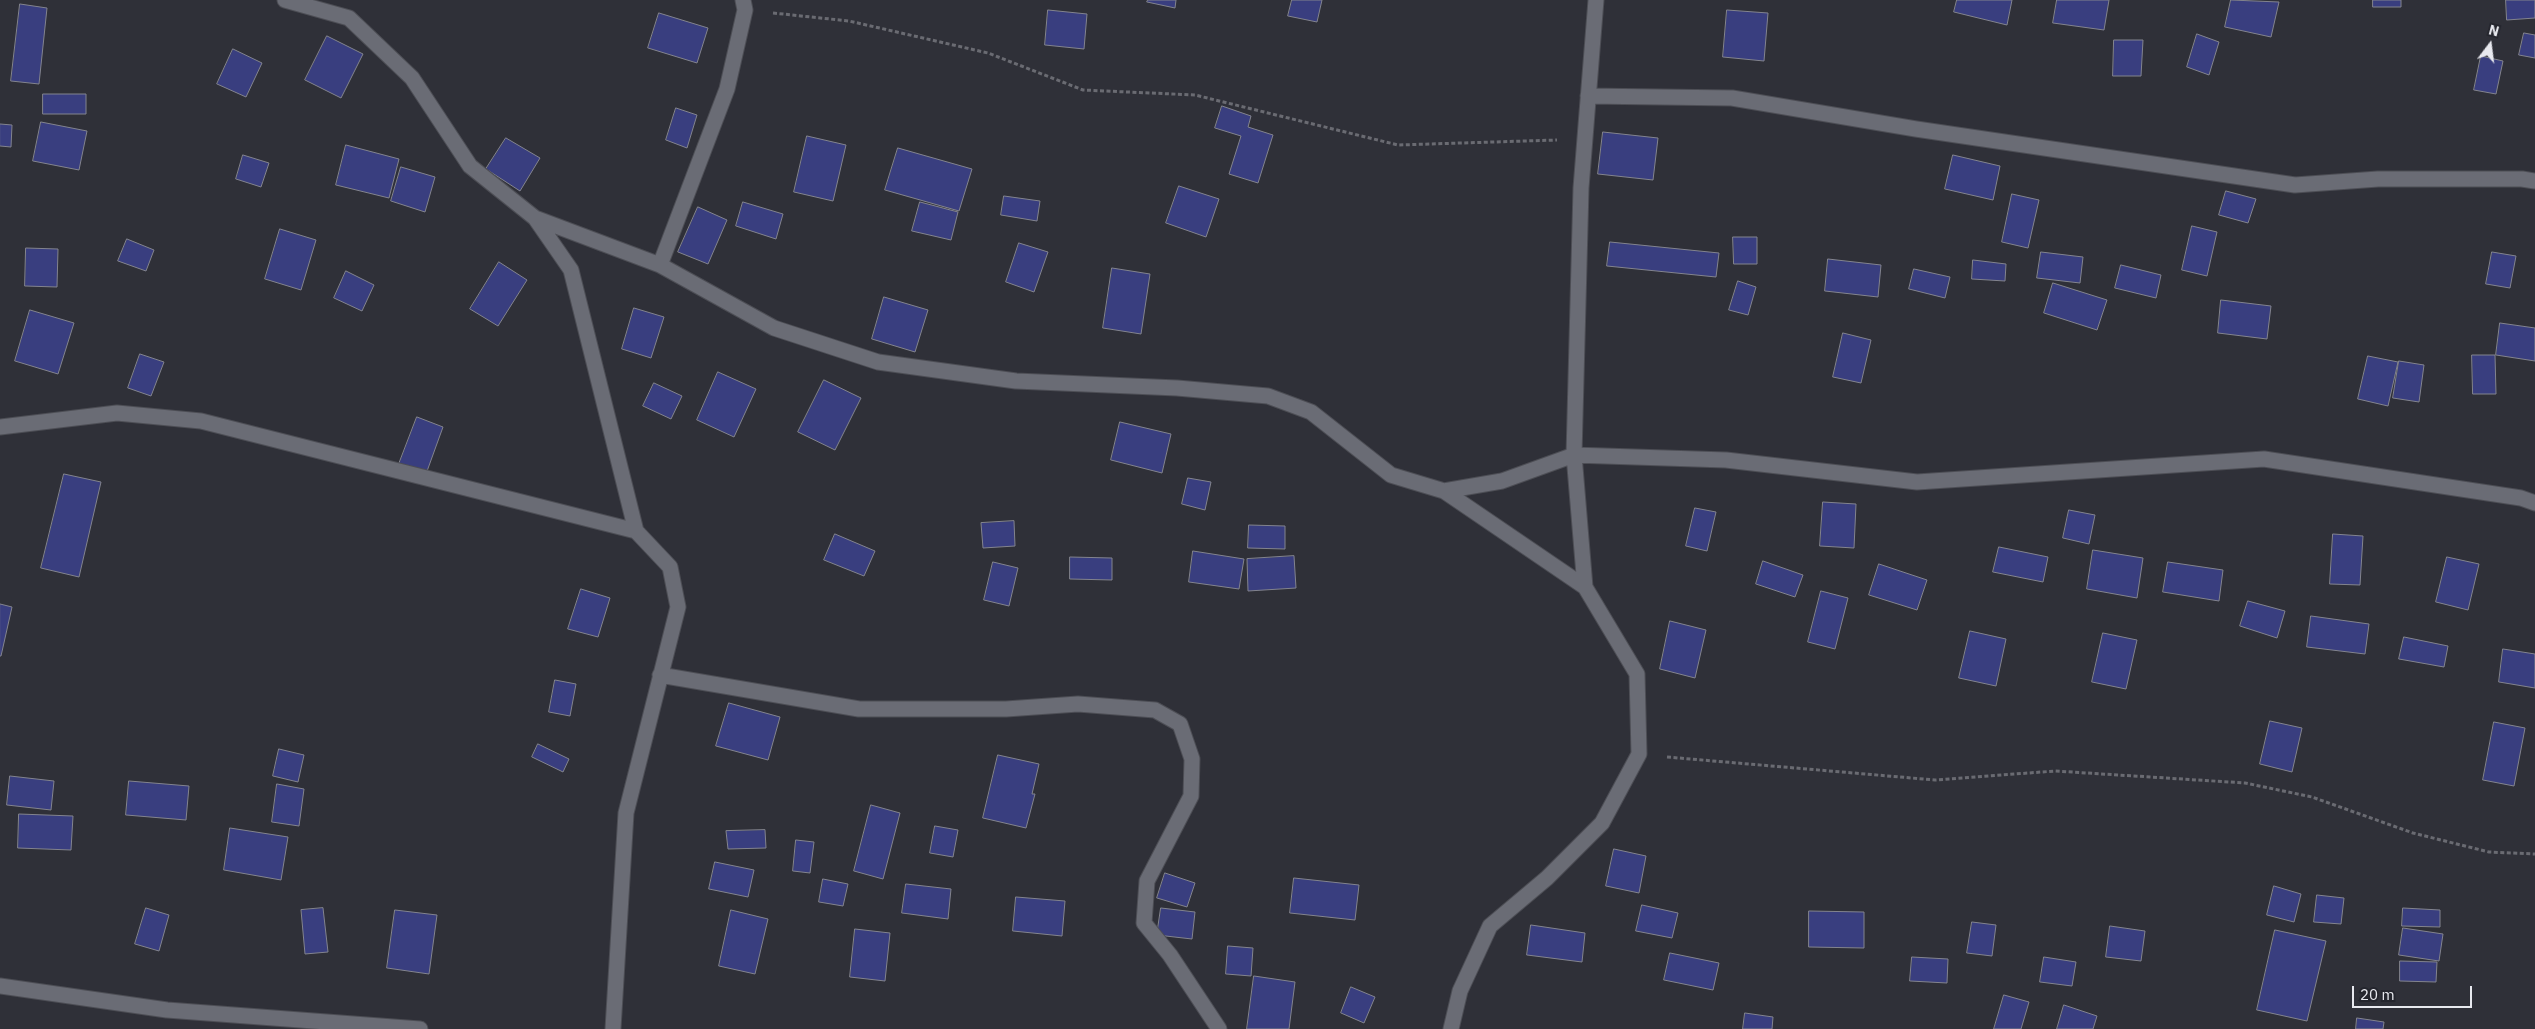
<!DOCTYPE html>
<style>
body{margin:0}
#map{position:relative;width:2535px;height:1029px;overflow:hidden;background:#2f3038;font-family:"IBM Plex Sans",sans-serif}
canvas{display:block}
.north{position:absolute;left:2465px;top:20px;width:50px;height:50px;-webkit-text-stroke:4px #25262e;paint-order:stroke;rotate:15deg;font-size:14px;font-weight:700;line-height:20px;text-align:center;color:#e8e9ef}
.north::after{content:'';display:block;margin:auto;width:18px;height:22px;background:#e8e9ef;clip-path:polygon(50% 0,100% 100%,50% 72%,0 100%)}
.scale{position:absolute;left:2352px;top:986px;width:120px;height:22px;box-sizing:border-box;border:2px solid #e8e9ef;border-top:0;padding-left:6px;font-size:15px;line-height:18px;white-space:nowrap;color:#e8e9ef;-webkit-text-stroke:4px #25262e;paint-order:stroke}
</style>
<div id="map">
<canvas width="2535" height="1029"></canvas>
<div class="north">N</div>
<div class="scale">20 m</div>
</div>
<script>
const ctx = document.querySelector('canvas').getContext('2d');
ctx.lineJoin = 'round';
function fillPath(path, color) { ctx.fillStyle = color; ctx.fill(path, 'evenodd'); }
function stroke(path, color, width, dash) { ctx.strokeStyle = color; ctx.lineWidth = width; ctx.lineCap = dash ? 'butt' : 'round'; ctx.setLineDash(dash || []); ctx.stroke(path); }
const building = new Path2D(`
 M1148 0H1176L1175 8 1147 2Z
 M1292 0H1322L1317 22 1288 16Z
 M1957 0H2012L2007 25 1954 12Z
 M2057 0H2109L2104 30 2053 23Z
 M2231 0 2279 2 2271 37 2225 27Z
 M2373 0H2401V7H2373Z
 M2506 0H2535V18L2507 20Z
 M20 4 47 8 39 84 11 81Z
 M1048 10 1087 14 1084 49 1045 45Z
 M1727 10 1768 13 1764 61 1723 57Z
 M659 13 708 28 697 63 648 48Z
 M2524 33 2535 35V58L2519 55Z
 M2197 34 2219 42 2209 75 2187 67Z
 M327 36 363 54 341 98 305 80Z
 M2114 40H2143L2141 76H2113Z
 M233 49 262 63 246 97 217 84Z
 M2481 56 2503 61 2496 94 2474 90Z
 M43 94H86V114H43Z
 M1222 106 1251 116 1248 127 1273 135 1258 183 1229 174 1241 136 1215 128Z
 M676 108 697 115 687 148 666 140Z
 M41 122 87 131 79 170 33 161Z
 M0 124 12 125 11 147 0 146Z
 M1603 132 1658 138 1653 180 1598 174Z
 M807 136 846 145 833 201 794 192Z
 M506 138 540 158 520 191 486 169Z
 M346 145 399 159 389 198 336 185Z
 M898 148 972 169 959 211 885 190Z
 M243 155 269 163 261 187 236 179Z
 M1953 155 2000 166 1993 200 1945 189Z
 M401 167 435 177 425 212 391 201Z
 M1179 186 1219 199 1206 237 1166 223Z
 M2226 191 2256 199 2248 223 2219 215Z
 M2012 194 2039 200 2028 248 2002 242Z
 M1004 196 1040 201 1037 221 1001 215Z
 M743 202 783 214 776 239 736 226Z
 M920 202 958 212 951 240 912 231Z
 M698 207 727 220 708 264 678 252Z
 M2192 226 2217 232 2207 276 2182 270Z
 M280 229 316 240 301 290 265 279Z
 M1733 237H1757V264H1734Z
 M127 239 154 250 146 271 118 261Z
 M1610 242 1719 253 1716 277 1607 266Z
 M1019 243 1048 252 1034 292 1006 282Z
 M26 248 58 249 57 287 25 286Z
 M2041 252 2083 257 2080 283 2037 278Z
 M2492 252 2516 256 2510 288 2486 284Z
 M1828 259 1881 265 1878 297 1825 291Z
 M1973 260 2006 264 2005 281 1972 279Z
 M499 262 527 280 498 326 470 309Z
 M2121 265 2161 275 2156 298 2115 288Z
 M1112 268 1150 274 1141 334 1103 328Z
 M1914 269 1950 277 1945 298 1909 289Z
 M346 271 374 285 362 311 334 298Z
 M1738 281 1756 287 1748 315 1729 310Z
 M2053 283 2107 300 2097 330 2044 313Z
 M884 297 928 310 915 352 872 339Z
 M2221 300 2271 306 2267 339 2218 333Z
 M634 308 664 317 651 358 622 349Z
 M30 310 74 323 58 374 15 361Z
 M2500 323 2535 328V361L2496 355Z
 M1843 333 1871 340 1861 383 1833 377Z
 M140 354 164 362 151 396 128 388Z
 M2472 355H2495L2496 394H2473Z
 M2368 356 2398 362 2388 406 2358 399Z
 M2399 361 2424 365 2419 402 2393 398Z
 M718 372 756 389 734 437 697 420Z
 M824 380 861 398 835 450 798 432Z
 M654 383 682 396 671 419 643 406Z
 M417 417 443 427 426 474 399 464Z
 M1120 422 1171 434 1162 473 1111 460Z
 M64 474 101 482 79 577 41 568Z
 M1188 478 1211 482 1205 510 1182 504Z
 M1823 502 1856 504 1854 548 1820 546Z
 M1695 508 1716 512 1707 551 1686 546Z
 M2069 510 2095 515 2089 544 2063 538Z
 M1014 521 1015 546 983 548 981 523Z
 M1249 525 1285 526V549L1248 548Z
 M835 534 875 551 864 576 824 560Z
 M2333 534 2363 536 2360 585 2330 584Z
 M1999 547 2048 557 2043 582 1993 572Z
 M2093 550 2143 558 2137 598 2087 589Z
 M1193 551 1244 559 1239 589 1189 582Z
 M1294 556 1296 588 1248 591 1247 559Z
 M1070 557 1112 558V580L1070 579Z
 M2447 557 2479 564 2468 610 2436 602Z
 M1763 561 1803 575 1795 597 1756 584Z
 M993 562 1018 568 1009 606 984 600Z
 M2168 562 2223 570 2219 601 2163 592Z
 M1879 564 1927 580 1917 610 1869 595Z
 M581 589 610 598 598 637 568 629Z
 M1821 591 1848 598 1835 649 1808 642Z
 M2248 601 2285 611 2277 638 2240 626Z
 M0 604 12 607 1 656H0Z
 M2311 616 2369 624 2365 654 2307 647Z
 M1670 621 1706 630 1695 678 1660 669Z
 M1970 631 2006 639 1996 686 1959 678Z
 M2103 633 2137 640 2126 689 2092 682Z
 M2404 637 2448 646 2444 667 2399 659Z
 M2503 649 2535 654V688L2499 682Z
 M555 680 576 684 570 716 549 712Z
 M729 703 780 717 768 760 716 746Z
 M2270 721 2302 728 2292 772 2260 764Z
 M2494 722 2525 728 2514 786 2483 780Z
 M538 744 569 759 563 772 532 757Z
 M279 749 304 755 298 782 273 776Z
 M998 755 1039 764 1032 794H1035L1026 828 983 818Z
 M10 776 54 781 51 810 7 805Z
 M129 781 189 786 186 820 126 815Z
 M277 784 304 789 299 826 272 822Z
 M871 805 900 813 883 879 854 871Z
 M19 814 73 816 71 850 18 848Z
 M935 826 958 830 953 857 930 853Z
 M230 828 288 837 281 880 224 870Z
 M765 830 766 848 728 849 726 831Z
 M796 840 814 842 810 873 793 871Z
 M1614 849 1646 856 1639 893 1606 886Z
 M715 862 754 870 748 897 709 889Z
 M1165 873 1195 883 1187 907 1157 898Z
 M1294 878 1359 885 1355 920 1290 913Z
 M823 879 848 884 843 906 819 902Z
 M906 884 951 889 948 919 902 913Z
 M2274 886 2301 894 2294 922 2267 915Z
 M2317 895 2344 898 2341 924 2314 922Z
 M1016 897 1065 901 1062 936 1013 931Z
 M1642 905 1678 913 1672 938 1636 931Z
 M146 908 169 915 159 951 135 944Z
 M323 908 328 952 305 954 301 910Z
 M1161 908 1195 912 1192 939 1157 935Z
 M2403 908 2440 910V927L2402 926Z
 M395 910 437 915 429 974 387 968Z
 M731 910 768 919 755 974 719 966Z
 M1809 911 1864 912V948L1809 947Z
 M1972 922 1996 925 1992 956 1967 953Z
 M1531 925 1585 933 1582 962 1527 955Z
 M2110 926 2145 931 2141 961 2106 957Z
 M2403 928 2443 934 2439 961 2399 955Z
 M855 929 890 933 885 981 850 977Z
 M2275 930 2326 941 2307 1021 2257 1010Z
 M1228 946 1253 948 1251 976 1226 974Z
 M1670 953 1719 963 1713 990 1664 980Z
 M1912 957 1948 959 1947 983 1910 981Z
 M2044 957 2076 962 2072 986 2040 982Z
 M2400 961 2437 962 2436 982 2400 981Z
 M1254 976 1295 982 1289 1029H1247Z
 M1351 987 1375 997 1364 1023 1341 1013Z
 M2004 995 2029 1002 2021 1029H1994Z
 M2064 1005 2097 1016 2093 1029H2057Z
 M1745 1013 1773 1017 1772 1029H1743Z
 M2357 1018 2384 1022 2383 1029H2356Z`);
fillPath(building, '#393e7f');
stroke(building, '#83848e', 1);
const street = new Path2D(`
 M285 0 349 18 412 78 470 166 535 218 571 270 636 531 670 567 678 607 626 813 613 1029
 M1588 96 1732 98 1916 129 2295 185 2378 179H2522L2535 181
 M535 218 660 265 774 328 878 362 1016 381 1177 388 1268 396 1311 412 1391 475 1444 491 1585 587 1637 674 1639 754 1602 823 1547 878 1490 926 1460 991 1451 1029
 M660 265 727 89 745 10 743 0
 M0 427 117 413 201 421 636 531
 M1444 491 1502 481 1574 455 1726 460 1917 482 2264 459 2521 498 2535 503
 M1585 587 1574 455 1581 188 1596 0
 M660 675 859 709H1006L1078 704 1155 710 1180 724 1192 759 1191 796 1147 881 1144 923 1170 955 1219 1029
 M0 986 167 1010 420 1029`);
stroke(street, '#4d4e55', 17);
stroke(new Path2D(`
 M773 13 849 21 988 53 1083 90 1195 95 1398 145 1557 140
 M1667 757 1935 780 2055 771 2245 783 2312 797 2413 833 2489 852 2535 854`), '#6a6b72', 3, [4, 2.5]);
stroke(street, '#6a6c75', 15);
</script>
